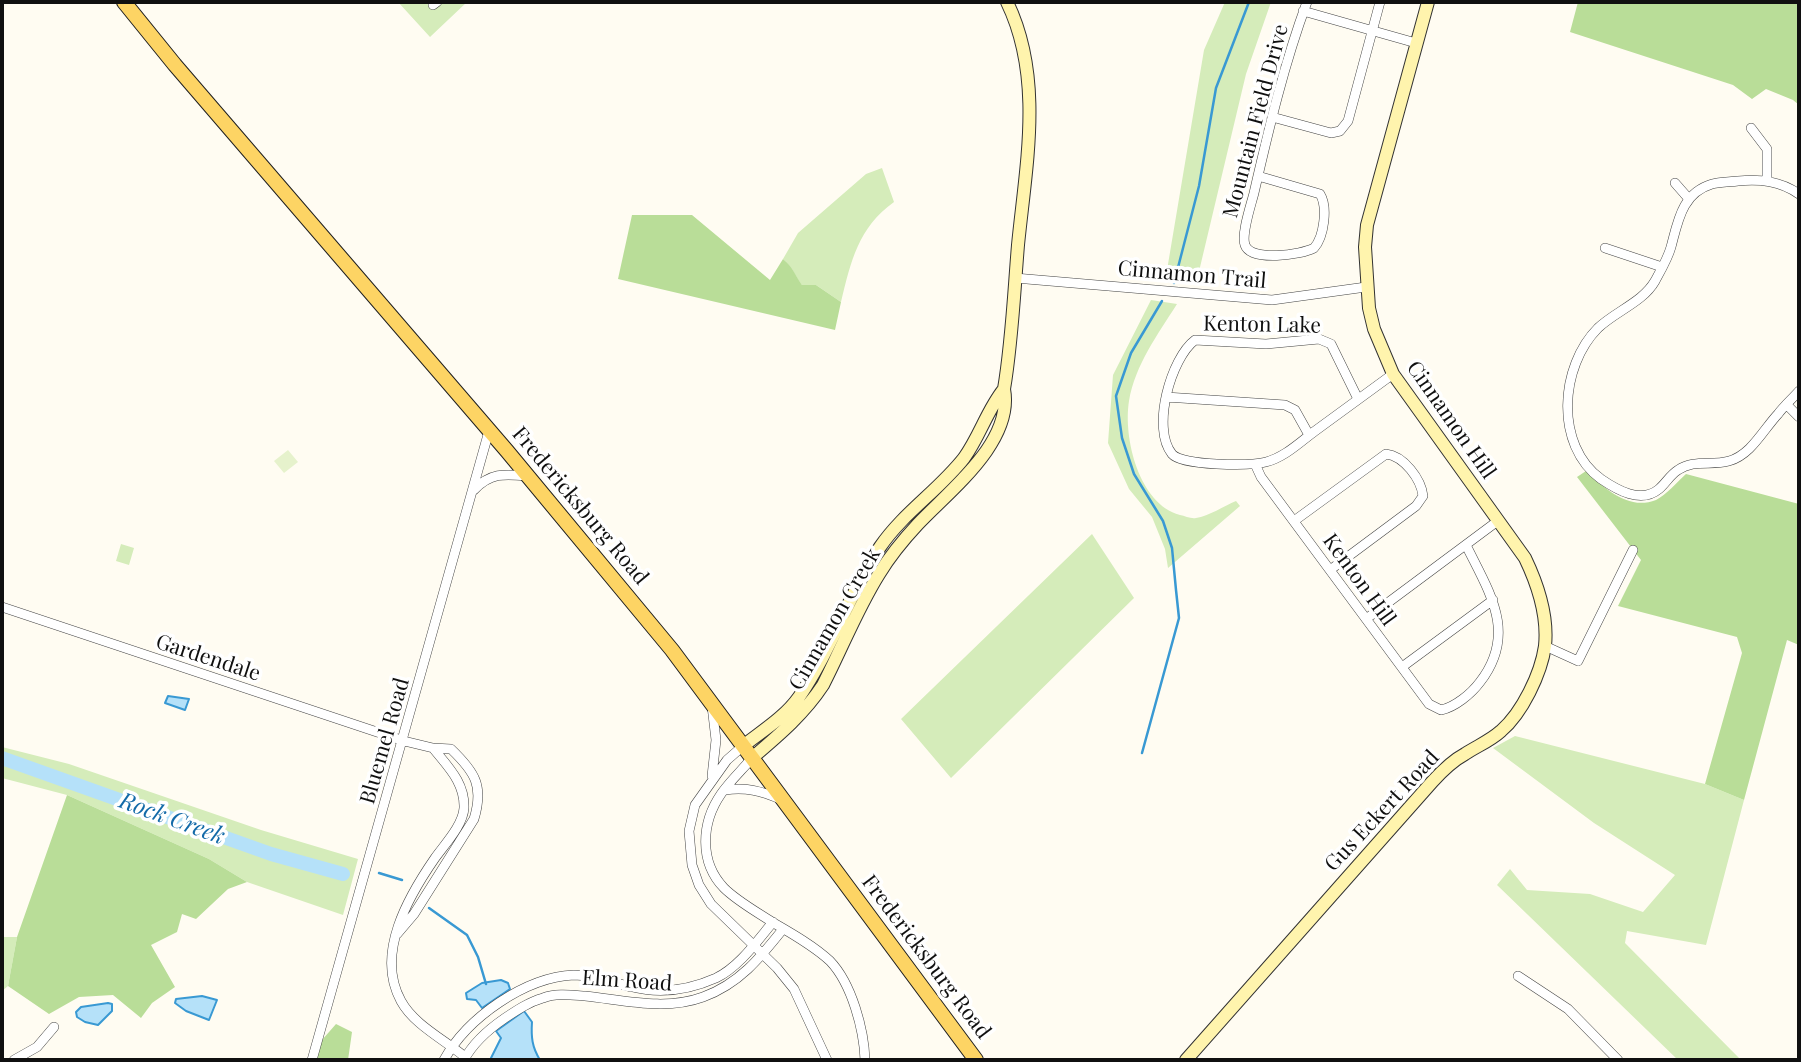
<!DOCTYPE html>
<style>
body{margin:0}
#map{position:relative;width:1801px;height:1062px;overflow:hidden;background:#fffcf2;font-family:"Playfair Display",serif}
canvas{display:block}
.frame{position:absolute;inset:0;border:4px solid #101010;pointer-events:none}
</style>
<div id="map">
<canvas width="1801" height="1062"></canvas>
<div class="frame"></div>
</div>
<script>
const ctx = document.querySelector('canvas').getContext('2d');
ctx.lineJoin = 'round';
function fillPath(path, color) { ctx.fillStyle = color; ctx.fill(path, 'evenodd'); }
function stroke(path, color, width, dash) { ctx.strokeStyle = color; ctx.lineWidth = width; ctx.lineCap = dash ? 'butt' : 'round'; ctx.setLineDash(dash || []); ctx.stroke(path); }
function drawText(font, color, halo, rows, align = 'center') {
  ctx.font = font + ' "Playfair Display",serif'; ctx.lineWidth = 7; ctx.setLineDash([]); ctx.textBaseline = 'middle'; ctx.strokeStyle = halo; ctx.fillStyle = color; for (const [text, x, y, turn = 0] of rows) {
    ctx.save(); ctx.translate(x, y); ctx.rotate((+turn || 0) * Math.PI / 180); ctx.textAlign = isNaN(turn) ? turn : align; if (halo) ctx.strokeText(text, 0, 0); ctx.fillText(text, 0, 0); ctx.restore();
  }
}
fillPath(new Path2D(`
 M398 2H467L430 37Z
 M1225 2H1271L1246 74 1196 284 1165 282 1204 50Z
 M882 168 894 202C858 228 851 261 841 302L816 285H802C794 275 794 268 783 259L798 233 866 174Z
 M1151 300 1177 304C1158 334 1135 365 1129 401 1123 438 1139 504 1180 515 1185 516 1191 519 1196 518 1209 516 1224 506 1236 501L1240 506 1168 568 1165 549 1152 517 1129 489 1108 443 1113 375Z
 M1092 534 1134 598 951 778 901 719Z
 M121 544 134 548 129 565 116 561Z
 M1515 736 1705 784 1744 800 1706 945 1627 931 1625 943 1741 1060H1678L1497 885 1510 869 1527 890 1590 894 1643 912 1675 875 1594 823 1493 748Z
 M2 747 69 764 261 830 358 859 343 915 247 882 209 859 67 795 2 778Z
 M2 937H17L8 986 2 991Z`), '#d5ecba');
fillPath(new Path2D(`
 M1578 2H1799V105L1793 100 1766 89 1752 99 1733 85 1570 32Z
 M632 215H692L770 280 783 259C794 268 794 274 802 285H816L841 302 835 330 618 279Z
 M1586 471C1605 488 1628 511 1656 500 1666 495 1677 482 1686 474L1799 504V645L1787 640 1744 800 1705 784 1742 653 1737 637 1618 606 1641 560 1577 477Z
 M67 795 209 859 247 882 228 889 196 919 182 914 177 932 151 945 175 987 152 1003 141 1018 113 995 79 997 49 1014 8 986 17 937Z
 M336 1024 352 1032 348 1060H316L322 1040Z`), '#b9dd98');
fillPath(new Path2D(`
 M288 450 298 462 284 473 274 461Z`), '#e6f2cc');
const water = new Path2D(`
 M168 696 189 699 185 710 165 703Z
 M501 980 508 983 510 989 482 1008 476 1000 467 999 466 993 482 983Z
 M202 996 217 1000 209 1020 186 1011 175 1003 176 999Z
 M108 1003 112 1004V1011L98 1025 85 1022 77 1017 76 1012 81 1007Z
 M524 1011 532 1022C531 1037 532 1047 540 1060H490L501 1038 496 1031Z`);
fillPath(water, '#b5e1f9');
stroke(water, '#3999d3', 2);
stroke(new Path2D(`
 M1174 283 1199 186 1216 88 1249 2
 M1142 753 1179 618 1176 590 1172 548 1163 521 1134 474 1122 438 1116 396 1131 353 1162 301
 M379 873 402 880
 M429 908 467 935 478 957 486 984`), '#3999d3', 2.5);
stroke(new Path2D(`
 M2 758 271 854 343 874`), '#b5e1f9', 14);
const street = new Path2D(`
 M433 5 437 2
 M1303 11 1416 43
 M1272 117 1331 133 1340 131 1348 121 1380 2
 M1751 128 1767 149V180
 M1258 176 1320 194C1328 207 1324 237 1314 248 1301 255 1251 262 1245 245 1241 234 1251 205 1254 193 1269 128 1284 64 1307 2
 M1675 183 1689 199
 M1799 194C1780 181 1761 179 1738 181 1730 182 1720 182 1712 184 1682 193 1678 221 1671 247 1668 258 1661 270 1655 281 1643 302 1616 311 1598 328 1560 366 1554 445 1601 479 1617 490 1641 504 1659 489 1666 483 1670 475 1678 470 1694 459 1711 466 1729 461 1751 455 1763 430 1778 414 1784 406 1792 399 1799 391
 M1605 248 1662 267
 M1015 278 1272 300 1366 287
 M1166 397 1285 405 1295 410 1309 435
 M1358 399 1331 344 1319 339 1266 344 1195 340C1171 358 1151 428 1172 454 1182 466 1250 466 1266 462 1285 457 1300 442 1315 431 1341 412 1367 393 1393 374
 M1787 405 1799 417
 M1255 464 1261 477 1429 704 1441 710C1455 707 1471 694 1480 682 1518 633 1489 592 1466 545
 M474 490C491 472 505 474 528 476
 M1294 521 1386 454C1404 456 1421 479 1423 496L1416 506 1330 570
 M2 607 404 741 433 748 451 749C475 772 484 786 474 819L414 914 397 934
 M1366 619 1499 520
 M1545 646 1578 661 1633 550
 M1402 667 1493 600
 M743 746 727 760 695 805 689 831 692 865 699 885 711 904 777 968 794 989 827 1060
 M433 748C447 766 465 782 464 808 463 825 445 844 435 858 408 897 375 954 401 1001 414 1025 445 1040 465 1057
 M752 758C742 770 730 781 721 794 701 823 699 862 724 888 737 901 757 912 772 922 791 933 814 946 830 961 852 984 864 1030 865 1060
 M712 776 716 740 712 706
 M725 790C746 787 761 791 780 799
 M1518 976 1568 1009 1618 1060
 M14 1060 37 1047 54 1027
 M312 1060 489 431
 M444 1060C467 1018 525 977 574 975 593 975 614 983 632 987 660 994 689 990 716 978 739 967 757 941 773 922
 M464 1060C473 1043 489 1029 505 1018 517 1010 529 1002 543 998 556 993 571 995 585 996 624 1000 665 1011 703 997 739 984 760 958 783 929`);
const secondary = new Path2D(`
 M743 746C762 731 785 717 799 697 831 651 848 595 880 547 903 513 939 490 964 458 980 436 987 410 1004 389
 M752 758C779 735 804 714 823 685 842 648 857 609 879 574 890 556 904 539 918 524 950 490 1014 442 1004 389 1012 342 1014 293 1018 245 1026 164 1044 78 1007 2
 M1186 1060 1432 782C1442 771 1452 761 1465 754 1477 746 1490 741 1501 731 1522 713 1541 674 1545 646 1548 617 1538 585 1525 558L1393 374 1374 329 1369 308 1365 247 1367 225 1428 2`);
const primary = new Path2D(`
 M124 2 175 65 507 451 672 650 976 1060`);
stroke(street, '#434343', 10);
stroke(secondary, '#323232', 14);
stroke(primary, '#212121', 16);
stroke(street, '#fff', 9);
stroke(secondary, '#fff4ad', 12);
stroke(primary, '#fdd464', 14);
drawText('21px', '#101010', '#fff', [
 ["Mountain Field Drive",1256,121,-75],
 ["Cinnamon Trail",1192,275,5],
 ["Kenton Lake",1262,325,1],
 ["Cinnamon Hill",1451,420,55],
 ["Fredericksburg Road",580,506,50],
 ["Kenton Hill",1359,580,54],
 ["Cinnamon Creek",835,619,-60],
 ["Gardendale",208,658,18],
 ["Bluemel Road",385,741,-74],
 ["Gus Eckert Road",1382,811,-47],
 ["Fredericksburg Road",926,957,53],
 ["Elm Road",627,981,4]
]);
drawText('italic 23px', '#136aa8', '#fff', [
 ["Rock Creek",172,819,20]
]);
</script>
